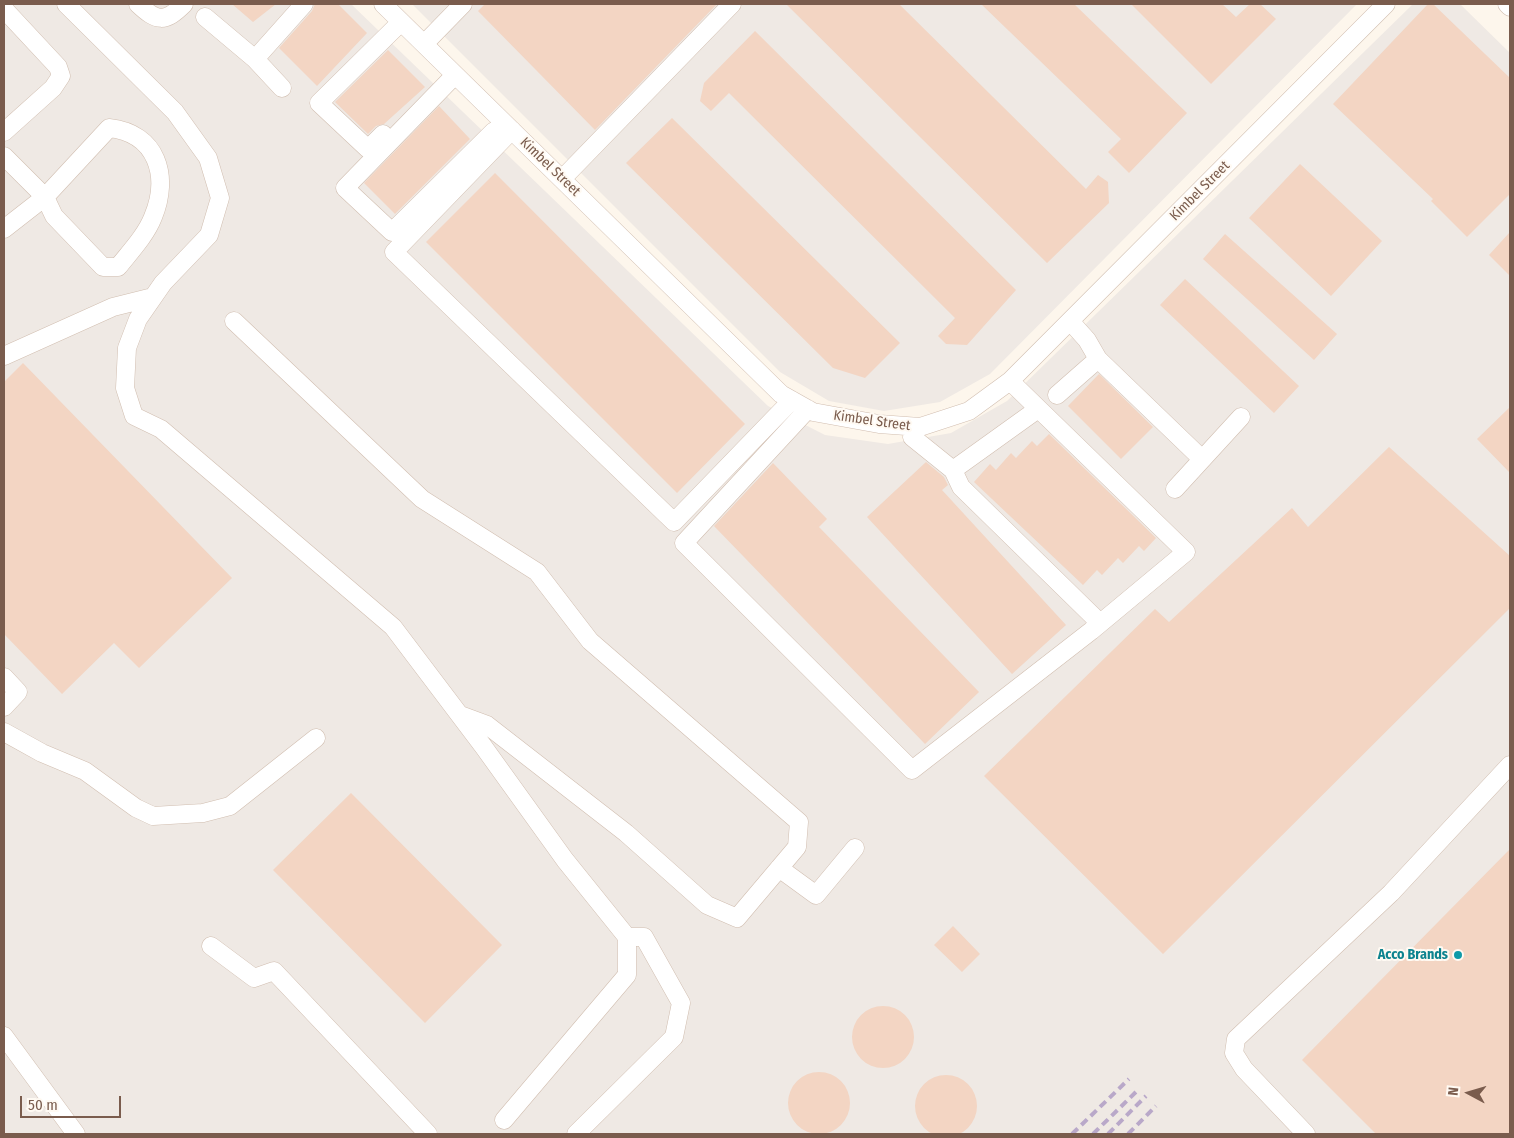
<!DOCTYPE html>
<style>
body{margin:0}
#map{position:relative;width:1514px;height:1138px;overflow:hidden;background:#fdf6ec;font-family:"Fira Sans Condensed",sans-serif}
canvas{display:block}
.frame{position:absolute;inset:0;border:5px solid #7a5c4d;pointer-events:none}
.north{position:absolute;left:1444px;top:1068px;width:50px;height:50px;-webkit-text-stroke:4px #fffaf3;paint-order:stroke;rotate:276deg;font-size:14px;font-weight:700;line-height:20px;text-align:center;color:#7a5c4d}
.north::after{content:'';display:block;margin:auto;width:18px;height:22px;background:#7a5c4d;clip-path:polygon(50% 0,100% 100%,50% 72%,0 100%)}
.scale{position:absolute;left:20px;top:1096px;width:101px;height:22px;box-sizing:border-box;border:2px solid #7a5c4d;border-top:0;padding-left:6px;font-size:15px;line-height:18px;white-space:nowrap;color:#7a5c4d;-webkit-text-stroke:4px #fffaf3;paint-order:stroke}
</style>
<div id="map">
<canvas width="1514" height="1138"></canvas>
<div class="frame"></div>
<div class="north">N</div>
<div class="scale">50 m</div>
</div>
<script>
const ctx = document.querySelector('canvas').getContext('2d');
ctx.lineJoin = 'round';
function fillPath(path, color) { ctx.fillStyle = color; ctx.fill(path, 'evenodd'); }
function stroke(path, color, width, dash) { ctx.strokeStyle = color; ctx.lineWidth = width; ctx.lineCap = dash ? 'butt' : 'round'; ctx.setLineDash(dash || []); ctx.stroke(path); }
function drawText(font, color, halo, rows, align = 'center') {
  ctx.font = font + ' "Fira Sans Condensed",sans-serif'; ctx.lineWidth = 4; ctx.setLineDash([]); ctx.textBaseline = 'middle'; ctx.strokeStyle = halo; ctx.fillStyle = color; for (const [text, x, y, turn = 0] of rows) {
    ctx.save(); ctx.translate(x, y); ctx.rotate((+turn || 0) * Math.PI / 180); ctx.textAlign = isNaN(turn) ? turn : align; if (halo) ctx.strokeText(text, 0, 0); ctx.fillText(text, 0, 0); ctx.restore();
  }
}
fillPath(new Path2D(`
 M4 4H351L768 406 825 435 888 444 951 433 1007 401 1413 4H1460L1510 53V1134H4Z
 M412 4H1357L990 374 940 402 884 411 829 401 780 372Z`), '#efe9e4');
fillPath(new Path2D(`
 M232 4H276L253 22Z
 M315 4H338L367 33 317 86 279 48 312 11Z
 M485 4H717L595 130 478 11Z
 M786 4H899L1086 189 1098 175 1108 182 1109 203 1047 263Z
 M981 4H1074L1187 113 1129 173 1108 152 1121 139Z
 M1131 4H1222L1236 17 1250 4H1260L1276 19 1211 84Z
 M1428 4H1433L1510 78V194L1467 237 1431 201 1433 199 1333 104Z
 M755 31 1016 290 967 345 946 344 938 336 955 318 729 93 711 111 700 101 704 83Z
 M388 50 425 87 384 124 376 126 368 134 335 102Z
 M439 106 470 139 395 214 364 183Z
 M672 118 900 343 865 378 833 368 626 163Z
 M1300 164 1382 241 1331 296 1249 218Z
 M495 173 745 424 677 493 426 242Z
 M1510 232V276L1489 255Z
 M1225 234 1337 334 1314 360 1203 259Z
 M1185 279 1299 386 1274 413 1160 305Z
 M23 363 232 578 139 668 114 643 62 694 4 634V382Z
 M1099 374 1153 427 1121 459 1068 406Z
 M1510 407V473L1477 439Z
 M1049 434 1156 538 1144 551 1139 546 1123 563 1118 558 1102 575 1097 570 1083 585 974 482 990 464 996 470 1011 453 1016 458 1032 441 1037 446Z
 M1389 447 1510 556V608L1163 954 984 776 1155 609 1169 622 1292 508 1308 527Z
 M926 462 944 477 948 485 942 490 1066 625 1012 674 867 517Z
 M773 463 827 519 819 527 979 692 925 744 714 526Z
 M351 793 502 945 425 1023 273 870Z
 M1510 849V1134H1376L1302 1060Z
 M953 926 980 954 962 972 934 945Z
 M852 1037a31 31 0 1 1 62 0a31 31 0 1 1-62 0Z
 M788 1103a31 31 0 1 1 62 0a31 31 0 1 1-62 0Z
 M915 1106a31 31 0 1 1 62 0a31 31 0 1 1-62 0Z`), '#f3d5c3');
const minor = new Path2D(`
 M66 4 175 112 208 158 220 198 209 235 163 283 138 319 127 348 125 388 134 416 161 429 393 627 483 746 565 860 627 937V975L504 1120
 M138 4C157 22 165 23 184 4
 M383 4 781 394 813 412 879 424 920 427 969 411 1010 381 1386 4
 M1507 4 1510 7
 M4 9 58 67 61 76 53 88 4 132
 M205 17 255 59 304 4
 M424 44 463 4
 M255 59 282 88
 M455 75 345 188 392 232 494 131
 M512 130 394 252 674 522 792 400
 M383 134 368 149 319 103 401 22
 M4 156 45 197 54 216 103 267H118C130 252 146 235 153 217 170 176 157 133 109 128L45 197 4 229
 M562 179 732 4
 M234 321 422 499 537 572 590 641 799 822 797 847 737 918 707 905 626 833 487 725 460 715
 M1070 321 1087 340 1098 359 1202 459
 M4 356 113 307 153 297
 M1057 395 1098 359
 M808 409 684 543 912 770 1091 631 1186 552 1010 381
 M1038 409 953 470 961 487 1100 623
 M912 437 953 470
 M1175 489 1241 417
 M4 677 18 692 4 707
 M4 732 42 753 85 771 136 808 153 816 203 813 230 806 316 738
 M779 868 816 895 855 848
 M211 946 254 978 274 971 428 1134
 M4 1036 76 1134
 M576 1134 674 1037 681 1003 644 937H627
 M1306 1134 1244 1069 1234 1053 1236 1039 1391 893 1510 765`);
stroke(minor, '#d1beb0', 19);
stroke(minor, '#fff', 18);
stroke(new Path2D(`
 M1072 1134 1129 1079
 M1093 1134 1139 1089
 M1108 1134 1146 1096
 M1128 1134 1156 1106`), '#b9a8c9', 4, [8, 5]);
for (const [x, y, r, color] of [
 [1458,955,5,"#0f9aa8"]
]) { const dot = new Path2D(); dot.arc(x, y, r, 0, 2 * Math.PI); ctx.fillStyle = color; ctx.fill(dot); stroke(dot, '#fffaf3', 2); }
drawText('14px', '#7a5c4d', '#fffaf3', [
 ["Kimbel Street",550,167,44],
 ["Kimbel Street",1200,191,-45],
 ["Kimbel Street",872,421,8]
]);
drawText('bold 14px', '#0d838f', '#fffaf3', [
 ["Acco Brands",1448,955]
], 'right');
</script>
